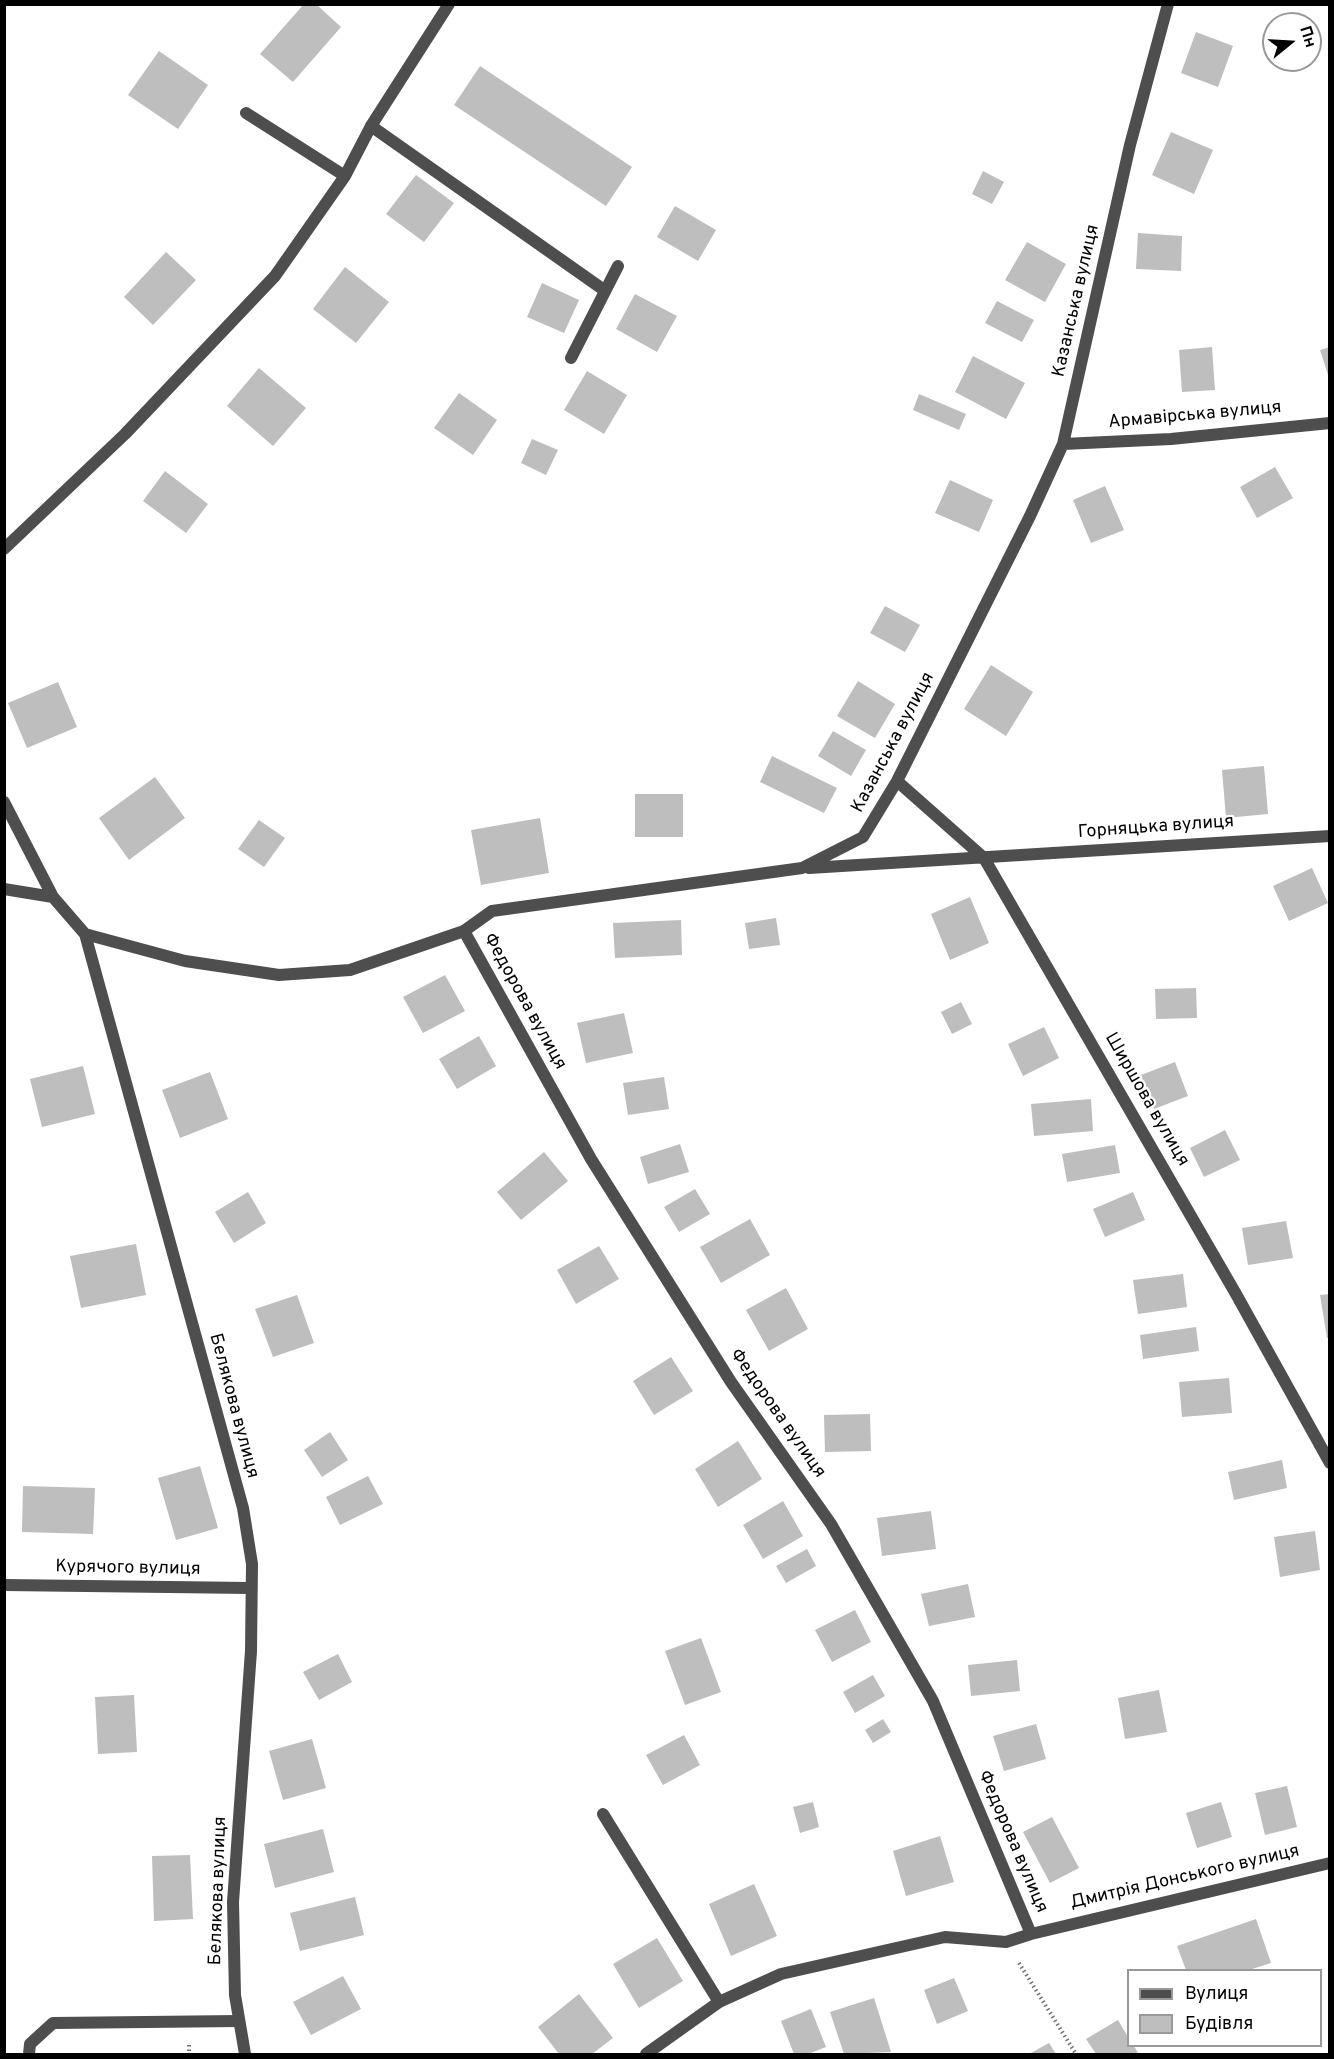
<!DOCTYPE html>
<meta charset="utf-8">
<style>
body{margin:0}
#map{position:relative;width:1334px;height:2059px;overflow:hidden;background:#fff;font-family:Overpass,sans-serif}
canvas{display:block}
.frame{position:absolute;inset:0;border:6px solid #000;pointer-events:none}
.legend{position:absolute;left:1127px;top:1969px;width:195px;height:78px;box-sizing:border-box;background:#fff;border:2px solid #999;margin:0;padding:8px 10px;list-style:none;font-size:18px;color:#000}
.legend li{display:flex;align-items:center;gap:12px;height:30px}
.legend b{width:30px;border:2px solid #999}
.north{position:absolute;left:1262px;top:12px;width:60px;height:60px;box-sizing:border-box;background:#fff;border:2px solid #999;border-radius:50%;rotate:72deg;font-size:16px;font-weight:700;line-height:24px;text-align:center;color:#000}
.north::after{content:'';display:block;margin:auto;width:21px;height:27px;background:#000;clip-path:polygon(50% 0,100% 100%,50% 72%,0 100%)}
</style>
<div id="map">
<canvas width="1334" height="2059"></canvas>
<div class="frame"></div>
<ul class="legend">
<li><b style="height:8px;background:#4e4e4e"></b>Вулиця</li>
<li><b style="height:16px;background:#bebebe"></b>Будівля</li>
</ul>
<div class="north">Пн</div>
</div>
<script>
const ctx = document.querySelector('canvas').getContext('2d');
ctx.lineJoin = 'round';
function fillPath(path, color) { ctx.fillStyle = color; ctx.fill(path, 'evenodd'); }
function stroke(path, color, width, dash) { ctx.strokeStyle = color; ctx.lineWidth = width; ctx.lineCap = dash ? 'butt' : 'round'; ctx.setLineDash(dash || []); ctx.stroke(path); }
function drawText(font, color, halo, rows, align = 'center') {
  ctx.font = font + ' Overpass,sans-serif'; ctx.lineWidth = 4.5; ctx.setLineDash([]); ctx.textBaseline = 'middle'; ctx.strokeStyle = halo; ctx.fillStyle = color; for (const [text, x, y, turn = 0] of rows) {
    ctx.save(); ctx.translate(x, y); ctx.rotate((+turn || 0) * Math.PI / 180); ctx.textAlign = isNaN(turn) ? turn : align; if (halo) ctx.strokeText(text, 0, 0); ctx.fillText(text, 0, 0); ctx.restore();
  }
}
fillPath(new Path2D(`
 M304 4H316L341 27 293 82 260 54Z
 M1196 32 1233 46 1218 87 1181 73Z
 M159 51 208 85 178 129 128 95Z
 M480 66 632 167 606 206 454 105Z
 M1171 132 1213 150 1194 194 1152 175Z
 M983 171 1004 182 992 204 972 194Z
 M416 175 454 203 424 242 386 214Z
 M675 206 716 230 698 261 657 237Z
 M1138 233 1182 236 1181 271 1136 269Z
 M1027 242 1066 264 1045 302 1005 280Z
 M166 252 196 280 153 325 124 297Z
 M345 267 389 302 356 343 313 309Z
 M542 283 579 300 564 333 527 317Z
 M635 294 677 316 657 352 616 329Z
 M997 301 1034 320 1022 342 985 323Z
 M1212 347 1215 390 1182 392 1179 350Z
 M1330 347V378H1329L1320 350Z
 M973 356 1025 383 1006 419 955 392Z
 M259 368 306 408 273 446 227 406Z
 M587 371 627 395 604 434 564 410Z
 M459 393 497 420 473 455 434 428Z
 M919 394 966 414 959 430 913 410Z
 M532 439 558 450 546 475 521 463Z
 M1275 467 1293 498 1257 518 1240 487Z
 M165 471 208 504 186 533 143 501Z
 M950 480 993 500 979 532 935 513Z
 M1105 486 1124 530 1091 543 1073 500Z
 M885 606 920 625 905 652 870 633Z
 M991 665 1033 692 1006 736 964 709Z
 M858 681 895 704 875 738 837 716Z
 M58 682 77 727 27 748 8 703Z
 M833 731 866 750 851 776 818 756Z
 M772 756 837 788 824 813 760 782Z
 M1264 766 1268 814 1226 818 1222 770Z
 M155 777 185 818 129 860 99 818Z
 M635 794H683V837H635Z
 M540 818 549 873 481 885 471 830Z
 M259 820 285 838 264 867 238 849Z
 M1312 868 1328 903 1289 921 1273 886Z
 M970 897 989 943 950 960 931 914Z
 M776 918 780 945 749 949 745 923Z
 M681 920 682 955 615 958 613 923Z
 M445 975 465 1011 423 1033 403 997Z
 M1196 988 1197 1018 1156 1019 1155 989Z
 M961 1002 972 1024 952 1034 941 1012Z
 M624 1013 633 1053 586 1063 577 1023Z
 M1044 1027 1059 1058 1023 1076 1008 1044Z
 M479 1036 496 1066 457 1089 439 1059Z
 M1175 1062 1188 1096 1154 1109 1141 1075Z
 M83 1066 95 1114 42 1127 30 1079Z
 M210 1072 228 1119 180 1138 162 1090Z
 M664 1077 669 1109 628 1115 623 1083Z
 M1091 1099 1093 1131 1034 1136 1031 1104Z
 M1225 1130 1240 1160 1204 1177 1190 1148Z
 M680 1144 689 1172 648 1184 640 1157Z
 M1115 1145 1120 1173 1067 1182 1062 1154Z
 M544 1152 568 1181 521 1220 497 1192Z
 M695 1189 710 1214 679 1232 664 1207Z
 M248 1192 266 1223 234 1243 215 1212Z
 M1133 1192 1145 1220 1105 1237 1093 1209Z
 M750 1219 770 1255 721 1283 700 1247Z
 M1286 1221 1293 1258 1248 1265 1242 1228Z
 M136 1244 146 1295 81 1308 70 1256Z
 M599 1246 619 1279 576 1304 557 1270Z
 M1183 1274 1187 1307 1138 1314 1133 1280Z
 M786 1288 808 1329 769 1351 746 1310Z
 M1330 1294V1338H1327L1320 1295Z
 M297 1295 314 1343 273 1357 255 1309Z
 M1196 1327 1199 1351 1143 1359 1140 1335Z
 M671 1357 693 1391 654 1415 633 1381Z
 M1229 1378 1232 1413 1182 1417 1179 1382Z
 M870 1414 871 1451 825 1452 824 1415Z
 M330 1432 348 1460 322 1477 304 1450Z
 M738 1441 762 1479 718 1507 695 1469Z
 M1282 1460 1287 1488 1234 1500 1228 1472Z
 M200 1466 218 1528 176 1540 158 1478Z
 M368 1476 383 1504 340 1525 326 1497Z
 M23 1486 95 1488 93 1534 22 1532Z
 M783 1501 803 1536 763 1559 743 1525Z
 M931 1511 936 1549 882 1556 877 1518Z
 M1315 1531 1320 1570 1280 1577 1274 1537Z
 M807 1549 816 1566 786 1583 776 1566Z
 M968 1584 975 1617 929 1626 921 1594Z
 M855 1610 871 1642 832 1662 815 1630Z
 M701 1638 721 1692 685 1705 665 1651Z
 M338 1654 352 1682 319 1700 303 1672Z
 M1017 1660 1020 1691 971 1696 968 1665Z
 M873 1675 885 1696 855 1713 843 1692Z
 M1159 1690 1167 1732 1125 1739 1118 1698Z
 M134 1695 137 1752 98 1754 95 1697Z
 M883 1719 891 1732 873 1743 865 1730Z
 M1036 1724 1046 1759 1004 1771 993 1736Z
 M684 1735 700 1765 663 1785 646 1755Z
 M312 1739 326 1788 283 1800 269 1751Z
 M1287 1786 1297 1827 1265 1835 1255 1793Z
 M813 1802 819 1827 800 1833 793 1807Z
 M1221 1802 1232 1837 1197 1848 1186 1813Z
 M1052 1817 1079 1868 1050 1883 1023 1832Z
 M323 1829 334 1872 275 1888 264 1844Z
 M940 1836 954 1882 906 1896 893 1851Z
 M190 1855 193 1919 154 1921 152 1856Z
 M754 1884 777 1936 731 1956 709 1904Z
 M355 1897 364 1935 300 1951 290 1913Z
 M1256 1919 1271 1963 1249 1970H1186L1177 1946Z
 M657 1938 683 1981 639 2008 613 1964Z
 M343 1976 361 2009 311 2035 293 2002Z
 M954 1978 968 2011 937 2024 924 1990Z
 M579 1994 613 2038 592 2054H559L538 2027Z
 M874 1998 891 2052 844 2054 830 2012Z
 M811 2009 826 2047 808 2054H794L781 2021Z
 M1118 2020 1128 2037V2046H1134L1138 2053 1096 2054 1086 2039Z
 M1049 2043 1056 2054H1029Z`), '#bebebe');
stroke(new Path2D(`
 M1019 1963 1076 2054
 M189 2045V2054`), '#707070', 4, [1.5, 3]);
stroke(new Path2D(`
 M371 126 604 290
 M571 358 618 266
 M603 1814 719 2002
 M29 2054 30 2044 53 2023 239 2021`), '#4e4e4e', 12);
stroke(new Path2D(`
 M246 113 345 176
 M1063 444 1171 439 1330 423
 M4 549 125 434 275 276 345 176 371 126 449 4
 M897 781 984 858 1236 1294 1330 1463
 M4 802 53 897 85 934 243 1508 252 1564 251 1651 233 1902 235 1995 245 2054
 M809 868 1330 836
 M4 889 53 897
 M464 931 591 1159 731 1382 831 1524 933 1701 1031 1934
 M85 934 185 961 279 975 350 970 464 931 492 911 802 868 863 837 897 781 1030 516 1063 444 1130 145 1168 4
 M4 1585 250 1588
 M646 2054 719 2002 781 1974 945 1937 1006 1942 1031 1934 1330 1863`), '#4e4e4e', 12);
drawText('18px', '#000', '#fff', [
 ["Казанська вулиця",1077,301,-77],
 ["Армавірська вулиця",1195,416,-5],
 ["Казанська вулиця",894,743,-62],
 ["Горняцька вулиця",1156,828,-4],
 ["Федорова вулиця",524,1002,61],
 ["Ширшова вулиця",1146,1100,60],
 ["Белякова вулиця",233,1406,75],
 ["Федорова вулиця",777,1414,55],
 ["Курячого вулиця",128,1569,1],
 ["Федорова вулиця",1012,1842,67],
 ["Дмитрія Донського вулиця",1185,1878,-13],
 ["Белякова вулиця",219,1891,-88]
]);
</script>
